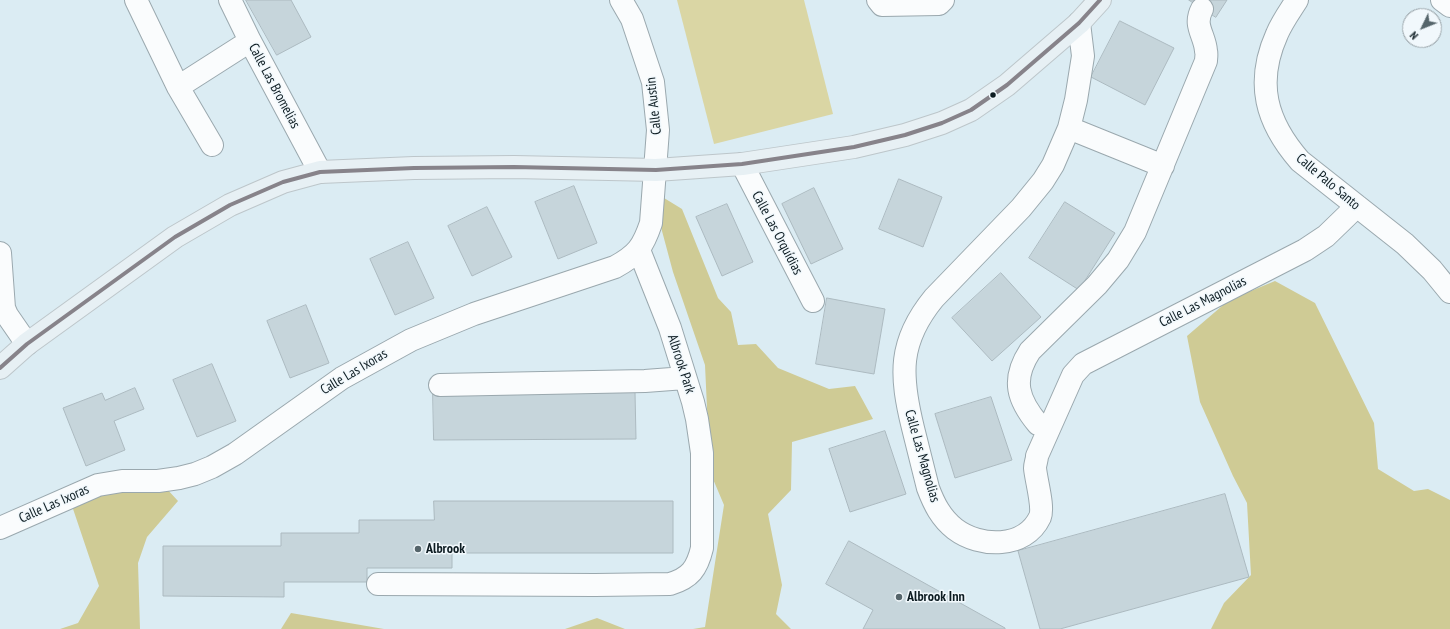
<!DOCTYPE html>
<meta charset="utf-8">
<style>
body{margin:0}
#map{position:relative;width:1450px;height:629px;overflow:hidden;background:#dbecf3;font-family:"PT Sans Narrow",sans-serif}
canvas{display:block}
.north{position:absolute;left:1402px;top:8px;width:40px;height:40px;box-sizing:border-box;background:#f1f8fc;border:1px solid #96a0a5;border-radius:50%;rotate:227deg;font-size:11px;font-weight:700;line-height:16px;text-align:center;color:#0d1c22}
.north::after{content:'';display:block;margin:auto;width:14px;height:18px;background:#55656b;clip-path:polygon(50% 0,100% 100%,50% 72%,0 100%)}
</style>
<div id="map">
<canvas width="1450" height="629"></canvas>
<div class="north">N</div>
</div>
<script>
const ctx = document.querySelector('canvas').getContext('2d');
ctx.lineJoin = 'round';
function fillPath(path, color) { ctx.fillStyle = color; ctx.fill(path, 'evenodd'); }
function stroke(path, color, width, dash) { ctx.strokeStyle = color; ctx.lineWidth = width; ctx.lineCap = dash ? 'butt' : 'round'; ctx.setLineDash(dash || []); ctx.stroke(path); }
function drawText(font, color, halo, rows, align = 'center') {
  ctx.font = font + ' "PT Sans Narrow",sans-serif'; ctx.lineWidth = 3; ctx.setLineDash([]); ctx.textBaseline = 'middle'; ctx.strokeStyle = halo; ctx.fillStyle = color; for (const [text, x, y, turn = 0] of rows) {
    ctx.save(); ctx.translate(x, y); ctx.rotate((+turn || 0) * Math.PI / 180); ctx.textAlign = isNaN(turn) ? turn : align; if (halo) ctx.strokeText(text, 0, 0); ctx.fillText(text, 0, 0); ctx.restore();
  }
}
fillPath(new Path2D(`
 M677 0H804L833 114 714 144Z`), '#dad6a4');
fillPath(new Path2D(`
 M651 190 682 209 718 298 731 312 738 345 756 344 778 368 829 389 855 386 873 419 792 442 791 490 768 514 782 585 776 614 791 629H693L705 627 724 505 710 472 705 365 673 272Z
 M1275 281 1315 303 1374 423 1378 469 1414 491 1428 489 1450 500V629H1211L1224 603 1251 575 1247 503 1233 476 1200 402 1187 336 1229 300Z
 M103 474 166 488 178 501 147 537 138 563 140 629H60L78 623 99 586 69 497Z
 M291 613 384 629H281Z
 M597 618 625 629H565Z`), '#cfcb95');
const building = new Path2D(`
 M246 0H291L311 37 277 55Z
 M1189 0H1227L1216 17Z
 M1120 21 1174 48 1145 105 1091 77Z
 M899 179 942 197 923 247 879 229Z
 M574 186 597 243 558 259 535 202Z
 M814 188 843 249 811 264 782 204Z
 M1065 202 1115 233 1079 290 1029 258Z
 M727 204 753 262 722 276 696 217Z
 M487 207 512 257 472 276 448 226Z
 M408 242 434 298 395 315 370 259Z
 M1001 273 1041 317 992 361 952 318Z
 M827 298 885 309 874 374 816 364Z
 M306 305 329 363 290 378 267 321Z
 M212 364 236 421 197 437 173 380Z
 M135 388 144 409 114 421 125 450 86 466 63 408 102 393 105 400Z
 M433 392H635L636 439 434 440Z
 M991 397 1012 460 955 478 935 414Z
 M885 431 906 494 850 512 829 449Z
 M1225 494 1249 577 1060 629H1040L1018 551Z
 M434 501H673V553H452V568H367V582H284V597L163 596V546H281V533H359V520H434Z
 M849 541 1005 628V629H863L873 610 826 584Z`);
fillPath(building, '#c6d5db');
stroke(building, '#acbac0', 1);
const minor = new Path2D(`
 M136 0 178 87 212 145
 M230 0 250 41 320 172
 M878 0 882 5 939 4 943 0
 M1297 0C1290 11 1282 22 1277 34 1255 83 1266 122 1300 161L1405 244 1432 270 1450 292
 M1442 0 1450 6
 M1079 23 1083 56 1076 100 1069 128 1053 165 1043 181 1021 208 934 298C898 342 900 375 913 428 918 448 923 468 928 488 934 504 941 518 955 529 980 548 1025 549 1040 517 1044 507 1036 480 1035 468 1035 464 1037 460 1037 456L1073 375 1083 364 1305 250 1326 236 1357 206
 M178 87 250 41
 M1069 128 1163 166
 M742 164 813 301
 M0 253 4 308 7 315 27 344
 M440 385 645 381 685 378
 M1038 424C1018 400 1011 380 1030 351L1097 285 1118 260 1135 232 1206 61C1206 58 1207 54 1206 51 1205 35 1193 26 1202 9
 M0 528 98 485 122 481H158L179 478 195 474 212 467 235 454 342 378 411 340 474 314 615 267C637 255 643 247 651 223L658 130 653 82 632 19 621 0
 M378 584 595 585 670 584C690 578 697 569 702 548V453L697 419 693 402 670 328 639 250`);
const major = new Path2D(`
 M0 368 27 344 175 237 230 205 283 182 320 172 414 168 514 167 656 170 742 164 854 147 905 135 942 123 971 110 1007 85 1079 23 1100 0`);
stroke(minor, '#9aa8ae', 24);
stroke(major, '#bdc6ca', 24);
stroke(minor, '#fafcfd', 22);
stroke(major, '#e7f0f4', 22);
stroke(new Path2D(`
 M0 368 27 344 175 237 230 205 283 182 320 172 414 168 514 167 656 170 742 164 854 147 905 135 942 123 971 110 1007 85 1079 23 1100 0`), '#87838a', 4);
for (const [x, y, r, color] of [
 [993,95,3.5,"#0d1c22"],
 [418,549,4,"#55656b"],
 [899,597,4,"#55656b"]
]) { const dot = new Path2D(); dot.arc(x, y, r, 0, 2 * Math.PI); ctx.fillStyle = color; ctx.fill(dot); stroke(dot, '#f1f8fc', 1.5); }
drawText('14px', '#0d1c22', '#f1f8fc', [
 ["Calle Las Bromelias",274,86,62],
 ["Calle Austin",654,106,-96],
 ["Calle Palo Santo",1328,182,40],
 ["Calle Las Orquídias",777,233,62],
 ["Calle Las Magnolias",1203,302,-27],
 ["Albrook Park",681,364,72],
 ["Calle Las Ixoras",354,372,-31],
 ["Calle Las Magnolias",922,456,74],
 ["Calle Las Ixoras",54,504,-24]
]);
drawText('bold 14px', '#0d1c22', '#f1f8fc', [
 ["Albrook",426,549],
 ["Albrook Inn",907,597]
], 'left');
</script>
